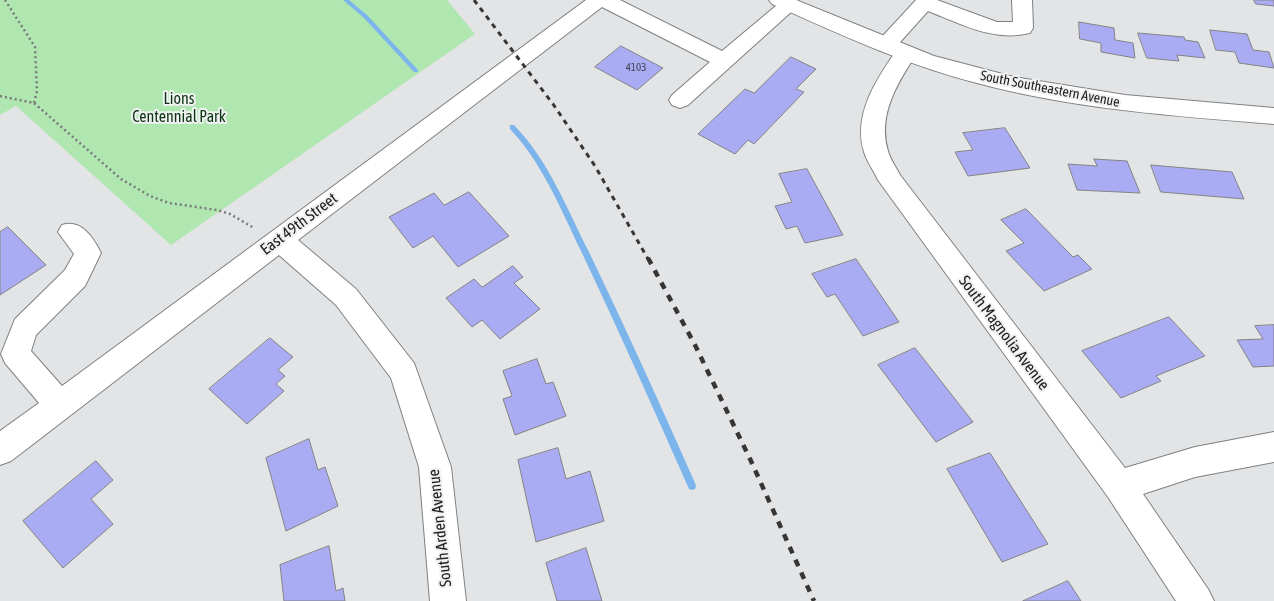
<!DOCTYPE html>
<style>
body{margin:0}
canvas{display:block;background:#e2e4e6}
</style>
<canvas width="1274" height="601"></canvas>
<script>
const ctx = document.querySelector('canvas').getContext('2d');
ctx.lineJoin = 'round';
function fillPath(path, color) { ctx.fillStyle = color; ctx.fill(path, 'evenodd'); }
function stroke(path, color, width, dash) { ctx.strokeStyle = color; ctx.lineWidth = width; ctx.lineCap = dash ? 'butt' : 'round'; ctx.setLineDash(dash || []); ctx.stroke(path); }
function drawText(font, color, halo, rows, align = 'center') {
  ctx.font = font + ' "Asap Condensed",sans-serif'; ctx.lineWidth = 4; ctx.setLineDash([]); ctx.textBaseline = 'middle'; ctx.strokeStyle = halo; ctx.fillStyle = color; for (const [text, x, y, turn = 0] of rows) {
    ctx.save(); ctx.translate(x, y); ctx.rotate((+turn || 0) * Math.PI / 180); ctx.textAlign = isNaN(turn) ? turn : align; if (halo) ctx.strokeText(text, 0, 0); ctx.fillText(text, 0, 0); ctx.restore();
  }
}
fillPath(new Path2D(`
 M0 0H447L475 34 171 245 16 106 0 115Z`), '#b0e7b0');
fillPath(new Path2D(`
 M343 0H349L367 15 418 70V72H414L363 17Z
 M510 125H514C549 161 567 209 589 252 626 329 661 406 695 483L696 486 695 489 692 490 689 489C654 410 619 331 582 253 561 210 543 164 510 129Z`), '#7bb5ec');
const building = new Path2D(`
 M1254 0H1274V6L1256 4Z
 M1079 22 1114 28 1115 40 1133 43 1135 58 1101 52V43L1080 39Z
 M1210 30 1247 34 1253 50 1269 52 1274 68 1239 63 1235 52 1216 50Z
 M1138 33 1184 37 1185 40 1198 42 1205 58 1177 55 1179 61 1147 58Z
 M621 46 663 68 637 90 595 67Z
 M791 57 816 69 796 89 804 92 754 144 748 140 735 154 698 134 745 89 754 93Z
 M1005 128 1030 168 968 176 955 152 973 150 963 133Z
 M1094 159 1127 161 1140 193 1077 190 1068 164 1097 166Z
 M1151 165 1232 172 1244 199 1161 192Z
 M807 169 843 235 805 243 797 226 786 229 775 206 792 202 779 174Z
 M469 192 509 236 458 267 433 236 413 248 389 217 434 193 444 205Z
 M1026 209 1073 257 1078 255 1092 269 1044 291 1006 251 1024 243 1001 220Z
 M8 227 46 265 0 295V232Z
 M856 259 899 322 863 336 835 294 827 297 812 274Z
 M513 266 523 277 514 283 540 309 500 339 482 320 472 327 446 298 474 279 482 287Z
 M1169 317 1205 356 1156 376 1161 381 1121 398 1082 351Z
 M1274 325V366L1253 367 1237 340 1263 339 1255 326Z
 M270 338 293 357 278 370 285 376 276 384 284 391 247 424 209 389Z
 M915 348 973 422 936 442 878 365Z
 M537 359 546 384 553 382 566 416 515 435 503 399 512 396 503 371Z
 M309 439 318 470 325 467 338 506 286 531 266 458Z
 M558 448 566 479 590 471 604 521 536 542 518 460Z
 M990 453 1048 544 1002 562 947 469Z
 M96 461 113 480 91 499 113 524 63 568 23 521Z
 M329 546 336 591 343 588 345 601H284L280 565Z
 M586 548 602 601H557L546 563Z
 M1068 581 1081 601H1023Z`);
fillPath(building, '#a9acf2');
stroke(building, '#838385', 1);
const minor = new Path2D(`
 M586 0H620L722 51 783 0H797L800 4 688 105 680 108 672 105 669 100 672 95 710 62 602 7 298 240 356 289 414 363 451 467 466 601H430L419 467 391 378 336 305 279 255 11 461 0 465V431L39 403 5 363 1 354 15 319 65 270 74 254 58 232 62 225C81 219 93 237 101 253L85 286 36 335 31 351 62 386Z
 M916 0H937L997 22H1013L1012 0H1032L1033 28 1030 33C994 42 961 24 928 11L893 50 886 52 879 50 875 45 879 40Z
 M906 46 914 48 917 53C898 82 877 115 888 151 890 159 896 167 900 175L1125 468 1195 447 1274 432V462L1195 477 1143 494 1208 589 1214 601H1176L1108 497 878 180C874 171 867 162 864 152 852 114 878 77 898 48Z`);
const major = new Path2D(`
 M769 0H796L934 56 1014 77 1125 95 1274 108V124C1174 116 1074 109 977 83 906 65 839 34 772 4Z`);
stroke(minor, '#7e8082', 2);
stroke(major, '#7e8082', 2);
stroke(new Path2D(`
 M5 0 35 47 37 91 34 103
 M0 96 34 103 121 179 150 196 169 203 217 210 230 214 254 228`), '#78797b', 2.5, [2, 3]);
fillPath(minor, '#fff');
fillPath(major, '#fff');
stroke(new Path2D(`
 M474 0 553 104 595 166 648 259`), '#363637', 3, [5, 5]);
stroke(new Path2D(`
 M648 258 695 345 751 461 814 601`), '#363637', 4.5, [7, 7]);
drawText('11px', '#414254', null, [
 ["4103",636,68]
]);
drawText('14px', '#1e1e1f', '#f0f1f3', [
 ["South Southeastern Avenue",1050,89,11]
]);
drawText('16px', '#0b3510', '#f0f1f3', [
 ["Lions",179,99],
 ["Centennial Park",179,117]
]);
drawText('16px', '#1e1e1f', '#f0f1f3', [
 ["East 49th Street",299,224,-37],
 ["South Magnolia Avenue",1004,333,53],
 ["South Arden Avenue",440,528,-96]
]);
</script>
